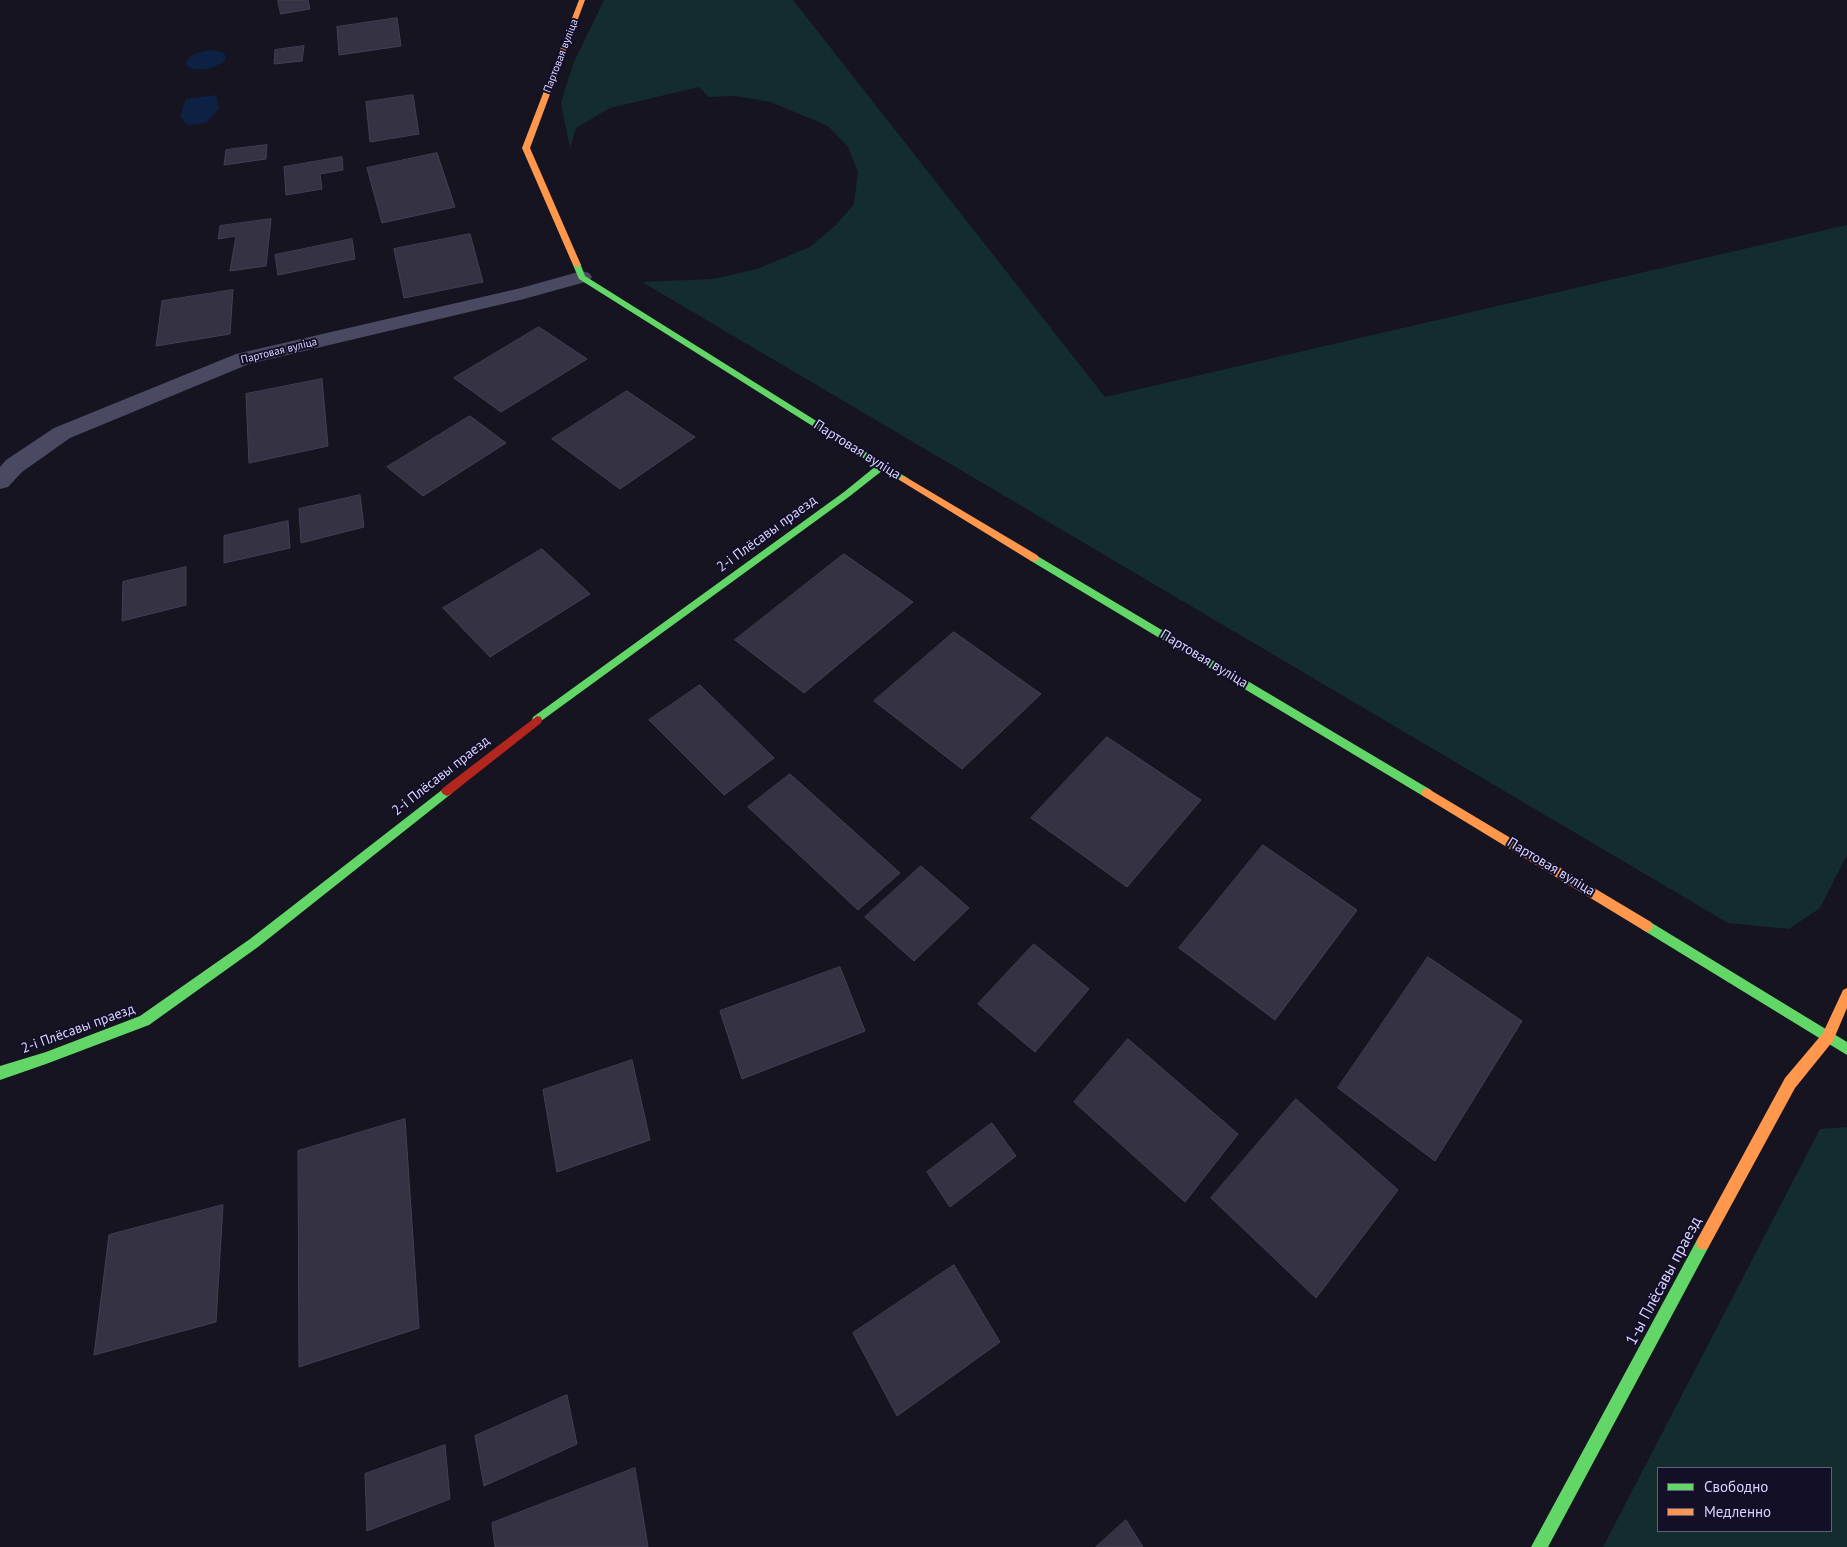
<!DOCTYPE html>
<meta charset="utf-8">
<style>
body{margin:0}
#map{position:relative;width:1847px;height:1547px;overflow:hidden;background:#161421;font-family:"PT Sans",sans-serif}
canvas{display:block}
.legend{position:absolute;left:1657px;top:1467px;width:175px;height:65px;box-sizing:border-box;background:#130f26;border:1px solid #625e7d;margin:0;padding:6px 9px;list-style:none;font-size:15px;color:#d9d4ff}
.legend li{display:flex;align-items:center;gap:10px;height:25px}
.legend b{width:25px;border:1px solid #625e7d}
</style>
<div id="map">
<canvas width="1847" height="1547"></canvas>
<ul class="legend">
<li><b style="height:6px;background:#63d668"></b>Свободно</li>
<li><b style="height:6px;background:#ff974d"></b>Медленно</li>
</ul>
</div>
<script>
const ctx = document.querySelector('canvas').getContext('2d');
ctx.lineJoin = 'round';
function fillPath(path, color) { ctx.fillStyle = color; ctx.fill(path, 'evenodd'); }
function stroke(path, color, width, dash) { ctx.strokeStyle = color; ctx.lineWidth = width; ctx.lineCap = dash ? 'butt' : 'round'; ctx.setLineDash(dash || []); ctx.stroke(path); }
function drawText(font, color, halo, rows, align = 'center') {
  ctx.font = font + ' "PT Sans",sans-serif'; ctx.lineWidth = 4; ctx.setLineDash([]); ctx.textBaseline = 'middle'; ctx.strokeStyle = halo; ctx.fillStyle = color; for (const [text, x, y, turn = 0] of rows) {
    ctx.save(); ctx.translate(x, y); ctx.rotate((+turn || 0) * Math.PI / 180); ctx.textAlign = isNaN(turn) ? turn : align; if (halo) ctx.strokeText(text, 0, 0); ctx.fillText(text, 0, 0); ctx.restore();
  }
}
fillPath(new Path2D(`
 M604 0H793L1105 397 1847 225V855L1820 908 1789 929 1728 923 642 282 713 279 757 269 810 247 836 225 854 204 858 172 848 147 828 126 771 102 735 96 709 97 699 87 610 108 576 128 570 148 561 103 573 64Z
 M1847 1127V1547H1603L1820 1129ZM1831 1468V1531H1658V1468Z`), '#132c2d');
fillPath(new Path2D(`
 M209 50 219 51 225 54V60C215 69 201 72 188 67L186 62 189 57 197 53Z
 M216 95 219 108 206 123 187 125 180 116 186 99Z`), '#0d2144');
const building = new Path2D(`
 M278 0H308L310 9 281 14Z
 M397 18 401 46 339 55 337 27Z
 M304 46 302 61 274 64 275 50Z
 M413 95 419 134 370 142 366 102Z
 M267 145 266 159 224 165 226 150Z
 M437 153 455 207 382 223 367 168Z
 M342 157 343 170 320 174 322 189 286 195 284 167Z
 M271 219 266 266 230 271 236 236 218 239 220 226Z
 M470 234 483 282 404 298 394 249Z
 M352 239 355 259 278 275 275 255Z
 M233 290 230 334 156 346 162 301Z
 M539 327 587 359 501 412 454 378Z
 M322 379 328 446 249 463 246 394Z
 M627 391 695 437 620 489 552 439Z
 M470 416 506 443 423 496 387 467Z
 M360 495 364 527 301 543 299 509Z
 M288 521 290 548 224 563V536Z
 M542 549 590 594 490 657 443 608Z
 M844 554 913 602 804 693 735 640Z
 M186 567V605L122 621 123 582Z
 M954 632 1041 694 962 769 874 701Z
 M700 685 774 758 724 795 649 720Z
 M1107 737 1201 800 1127 887 1031 818Z
 M790 774 900 873 858 910 748 807Z
 M1263 845 1357 910 1275 1020 1179 948Z
 M921 866 969 908 914 961 865 917Z
 M1034 944 1089 989 1035 1052 978 1004Z
 M1428 957 1522 1021 1435 1161 1338 1088Z
 M840 967 865 1031 742 1079 720 1011Z
 M1128 1039 1238 1134 1185 1202 1074 1102Z
 M632 1060 650 1140 557 1172 543 1090Z
 M1296 1099 1398 1190 1316 1298 1211 1198Z
 M405 1119 419 1328 299 1367 298 1151Z
 M992 1123 1016 1156 950 1207 927 1172Z
 M223 1205 216 1322 94 1355 109 1235Z
 M954 1265 1000 1342 897 1416 853 1333Z
 M567 1395 577 1444 484 1486 475 1436Z
 M445 1445 450 1499 367 1531 365 1474Z
 M635 1468 648 1547H495L492 1523Z
 M1126 1520 1143 1547H1096Z`);
fillPath(building, '#343243');
stroke(building, '#433f54', 1);
fillPath(new Path2D(`
 M582 271 589 273 592 277 589 281 524 299 249 364 70 438 22 472 8 487 0 489V467L6 460 54 428 236 354 521 288Z`), '#4a4962');
fillPath(new Path2D(`
 M574 263H580L585 276 909 479 907 481H901L883 470 850 496 537 724 533 723 532 720 533 717 844 492 876 466 579 279 573 265Z
 M1034 554 1431 790 1433 793 1431 796 1427 798 1423 796 1031 561 1029 558 1031 555Z
 M447 786 451 788 453 791 451 794 258 947 149 1025 46 1064 0 1080V1066L46 1052 140 1016 250 939Z
 M1647 920 1847 1042V1055L1643 930 1641 926 1643 922Z
 M1703 1236 1708 1238 1710 1243 1708 1248 1548 1547H1531L1698 1238Z`), '#63d668');
fillPath(new Path2D(`
 M579 0H585L530 148 581 265 577 267 573 265 522 148Z
 M904 476 1037 555 1039 558 1037 561H1031L901 481 899 479Z
 M1427 788 1651 922 1653 926 1651 930 1647 932 1643 930 1423 796 1421 793 1423 790Z
 M1847 988V1008L1833 1041 1795 1088 1708 1248 1703 1250 1698 1248 1696 1243 1698 1238 1785 1078 1823 1033 1843 990Z`), '#ff974d');
fillPath(new Path2D(`
 M537 716 541 717 542 720 541 723 451 794 447 796 443 794 441 791 443 788Z`), '#b3261e');
drawText('11px', '#d9d4ff', '#130f26', [
 ["Партовая вуліца",561,56,-69],
 ["Партовая вуліца",279,351,-14]
]);
drawText('14px', '#d9d4ff', '#130f26', [
 ["Партовая вуліца",857,450,32],
 ["2-і Плёсавы праезд",767,534,-36],
 ["Партовая вуліца",1204,659,31],
 ["2-і Плёсавы праезд",441,776,-38],
 ["Партовая вуліца",1551,867,31],
 ["2-і Плёсавы праезд",78,1029,-20]
]);
drawText('16px', '#d9d4ff', '#130f26', [
 ["1-ы Плёсавы праезд",1664,1281,-62]
]);
</script>
